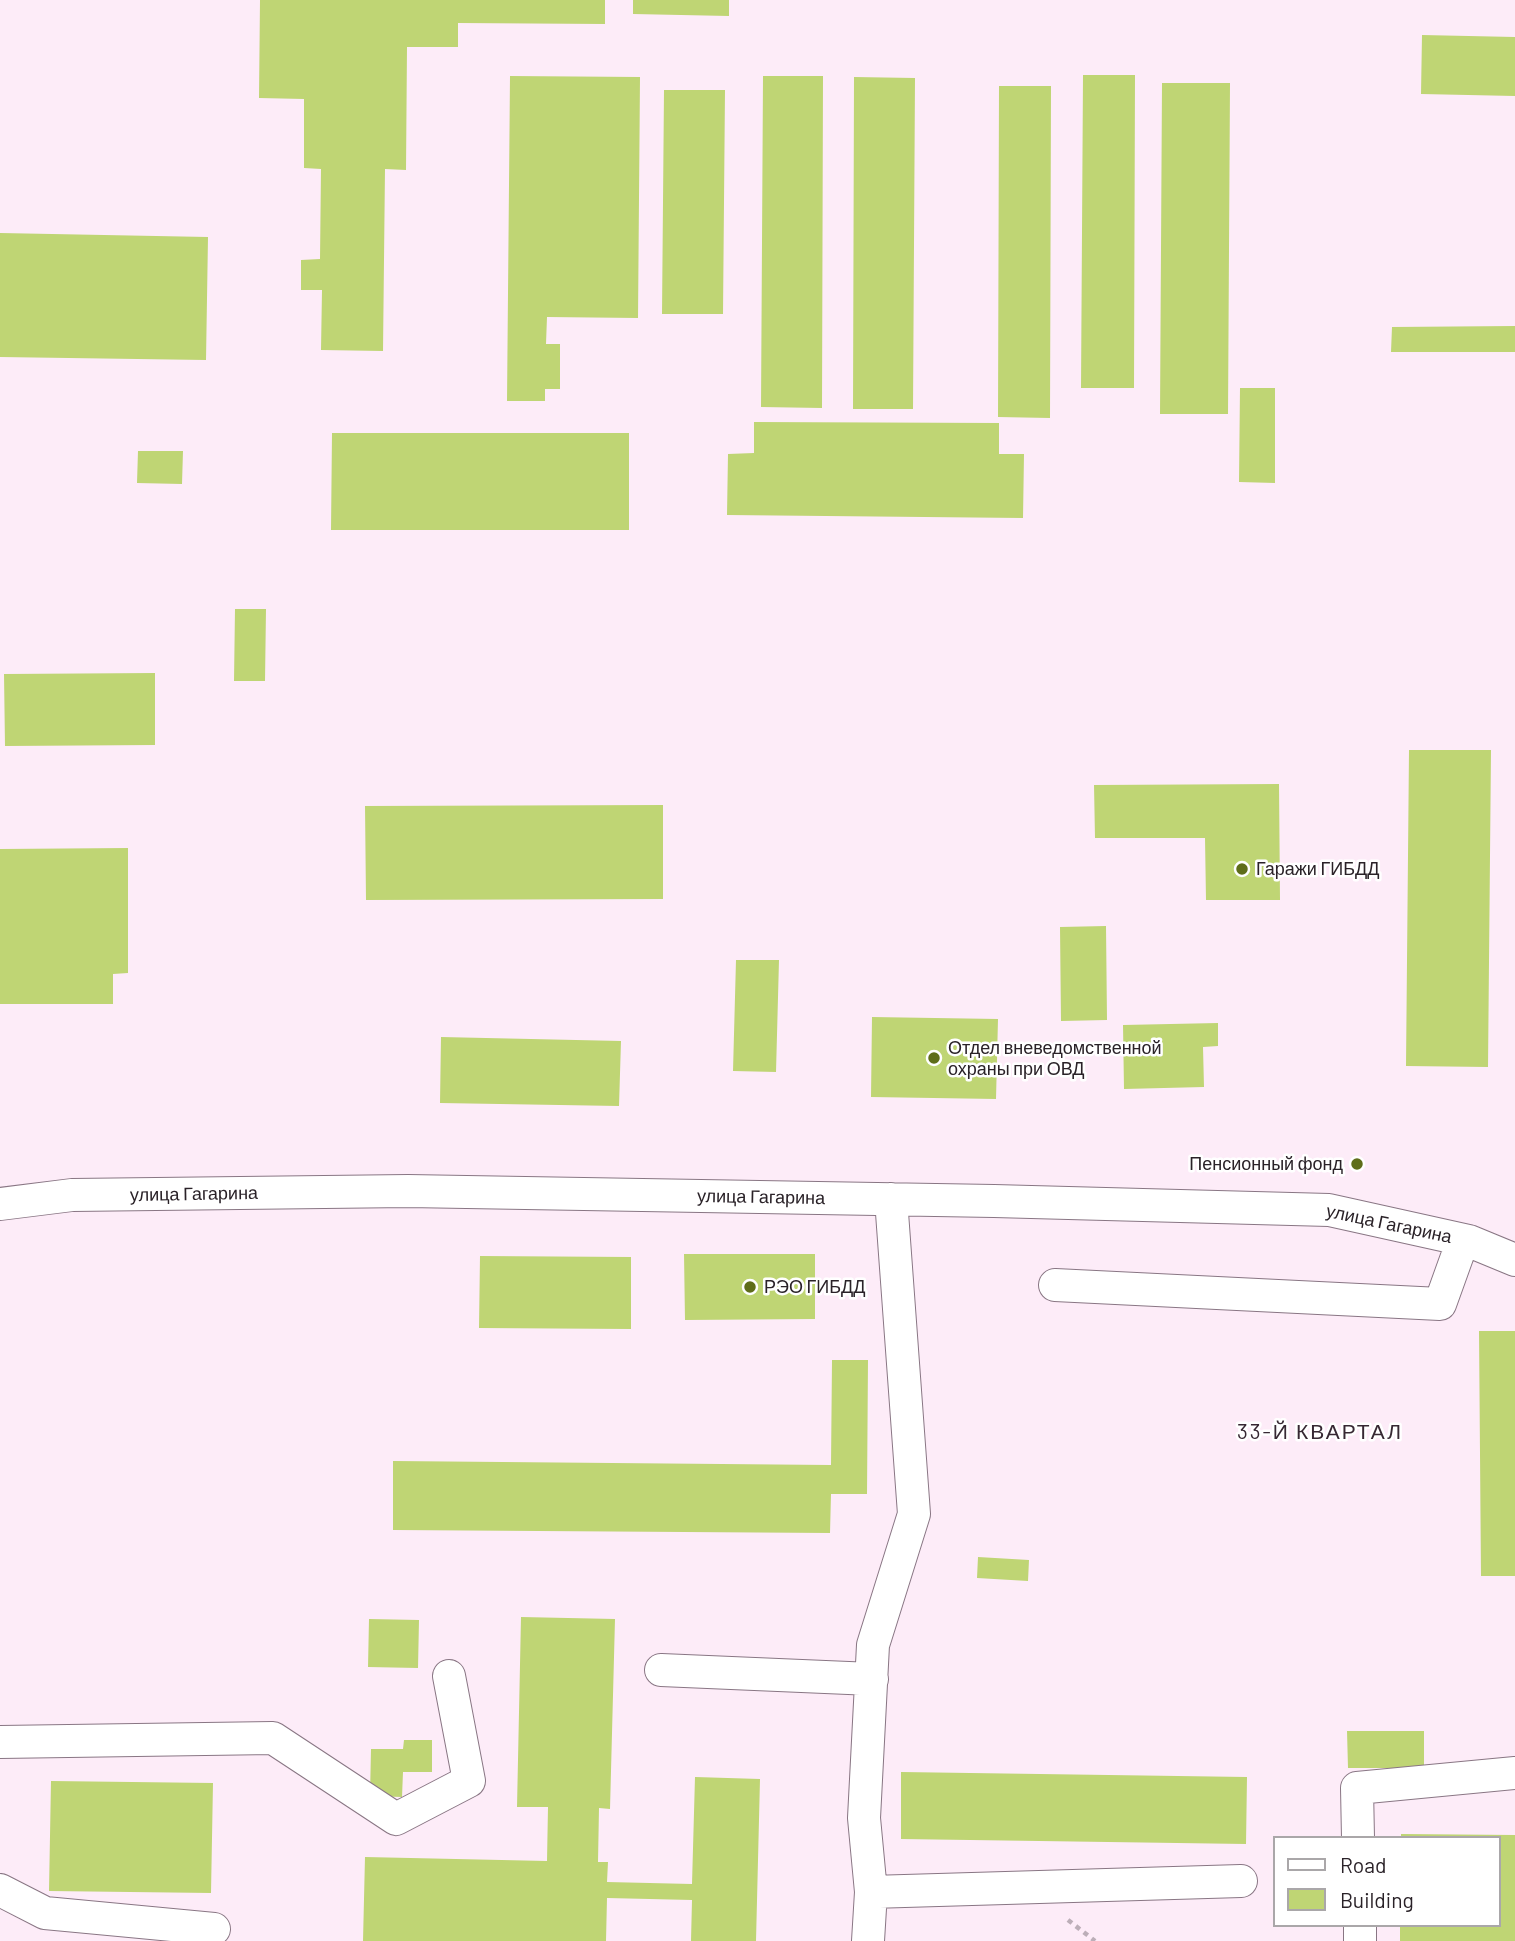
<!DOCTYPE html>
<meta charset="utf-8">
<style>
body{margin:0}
#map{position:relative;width:1515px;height:1941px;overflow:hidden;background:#fdecf8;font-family:Barlow,sans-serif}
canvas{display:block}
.legend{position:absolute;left:1273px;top:1836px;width:228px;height:91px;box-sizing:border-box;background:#fff;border:2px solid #aaa7a9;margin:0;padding:9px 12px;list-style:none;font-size:21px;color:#2a2228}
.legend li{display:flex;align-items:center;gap:14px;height:35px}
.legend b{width:35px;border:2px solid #aaa7a9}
</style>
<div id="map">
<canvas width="1515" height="1941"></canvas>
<ul class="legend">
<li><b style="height:9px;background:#fff"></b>Road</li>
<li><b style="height:19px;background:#bfd574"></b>Building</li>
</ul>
</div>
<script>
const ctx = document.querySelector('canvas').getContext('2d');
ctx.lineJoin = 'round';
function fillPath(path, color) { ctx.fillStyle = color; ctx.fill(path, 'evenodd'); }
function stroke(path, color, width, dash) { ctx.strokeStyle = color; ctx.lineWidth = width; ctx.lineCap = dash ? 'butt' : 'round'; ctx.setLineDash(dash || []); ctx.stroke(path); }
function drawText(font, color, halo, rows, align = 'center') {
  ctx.font = font + ' Barlow,sans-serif'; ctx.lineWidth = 5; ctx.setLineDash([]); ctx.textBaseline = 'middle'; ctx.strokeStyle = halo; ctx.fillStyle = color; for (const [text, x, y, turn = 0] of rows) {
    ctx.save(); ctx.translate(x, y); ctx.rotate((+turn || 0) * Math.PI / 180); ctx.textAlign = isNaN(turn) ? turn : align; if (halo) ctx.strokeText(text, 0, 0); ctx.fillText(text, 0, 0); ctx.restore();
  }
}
fillPath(new Path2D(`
 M260 0H605V24L458 23V47H407L406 170 385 169 383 351 321 350 322 290H301V260L320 259 321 169 304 168V99L259 98Z
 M633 0H729V16L633 14Z
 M1422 35 1515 37V96L1421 94Z
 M1083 75H1135L1134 388H1081Z
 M510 76 640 77 638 318 547 317 546 344H560V389H545V401H507Z
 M763 76H823L822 408 761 407Z
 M854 77 915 78 913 409H853Z
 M1162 83H1230L1228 414H1160Z
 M999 86H1051L1050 418 998 417Z
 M664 90H725L723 314H662Z
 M0 233 208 237 206 360 0 357Z
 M1515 326V352H1391L1392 327Z
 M1240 388H1275V483L1239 482Z
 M754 422 999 423V454H1024L1023 518 727 515 728 454 754 453Z
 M332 433H629V530H331Z
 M138 451H183L182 484 137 483Z
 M235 609H266L265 681H234Z
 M155 673V745L5 746 4 674Z
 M1409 750H1491L1488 1067 1406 1066Z
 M1279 784 1280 900H1206L1205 838H1095L1094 785Z
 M663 805V899L366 900 365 806Z
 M128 848V973L113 974V1004H0V849Z
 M1106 926 1107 1020 1061 1021 1060 927Z
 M736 960H779L776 1072 733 1071Z
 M872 1017 998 1019 996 1099 871 1097Z
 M1218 1023V1046L1203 1047 1204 1087 1124 1089 1123 1025Z
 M441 1037 621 1041 619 1106 440 1103Z
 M684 1254H815V1319L685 1320Z
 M480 1256 631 1257V1329L479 1328Z
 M1479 1331H1515V1576H1481Z
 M832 1360H868L867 1494H831L830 1533 393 1530V1461L831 1465Z
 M978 1557 1029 1560 1028 1581 977 1578Z
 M521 1617 615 1619 610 1809 599 1808 598 1862H608L607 1882 692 1884 695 1777 760 1779 756 1941H691L692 1900 607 1898 606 1941H363L365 1857 547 1861 548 1807H517Z
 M369 1619 419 1620 418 1668 368 1667Z
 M1347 1731H1424V1768H1348Z
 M404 1740H432V1772H403L402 1797 370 1796 371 1749H403Z
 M901 1772 1247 1777 1246 1844 901 1839Z
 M51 1781 213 1783 211 1893 49 1891Z
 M1401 1834 1515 1835V1941H1400V1925H1499V1838H1401Z`), '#bfd574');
const minor = new Path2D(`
 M891 1199 914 1514 873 1645 864 1818 871 1892 1241 1881
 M0 1204 72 1195 408 1191 994 1201 1329 1210 1469 1241 1515 1260
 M1055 1285 1440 1304 1463 1240
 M661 1670 872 1679
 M0 1742 273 1738 396 1819 469 1781 449 1676
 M1358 1838 1357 1788 1515 1773
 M0 1890 45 1913 214 1929
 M1360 1925V1941
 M868 1941 871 1892`);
stroke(minor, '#897684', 34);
stroke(new Path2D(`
 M1068 1920 1095 1941`), '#bcaeb8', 4.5, [5, 5]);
stroke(minor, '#fff', 32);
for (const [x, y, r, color] of [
 [1242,869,7,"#5e6d19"],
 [934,1058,7,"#5e6d19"],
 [1357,1164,7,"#5e6d19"],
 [750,1287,7,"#5e6d19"]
]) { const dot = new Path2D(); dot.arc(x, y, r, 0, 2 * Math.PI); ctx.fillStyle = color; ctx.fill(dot); stroke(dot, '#fff', 2.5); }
drawText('18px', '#2a2228', '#fff', [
 ["Гаражи ГИБДД",1256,869],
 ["Отдел вневедомственной",948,1048],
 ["охраны при ОВД",948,1069],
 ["Пенсионный фонд",1343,1164,"right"],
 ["РЭО ГИБДД",764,1287]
], 'left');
drawText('18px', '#2a2228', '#fff', [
 ["улица Гагарина",194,1194,-1],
 ["улица Гагарина",761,1197,1],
 ["улица Гагарина",1389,1224,12]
]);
ctx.letterSpacing = '2px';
drawText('21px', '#372833', '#fff', [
 ["33-Й КВАРТАЛ",1320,1432]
]);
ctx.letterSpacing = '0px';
</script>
